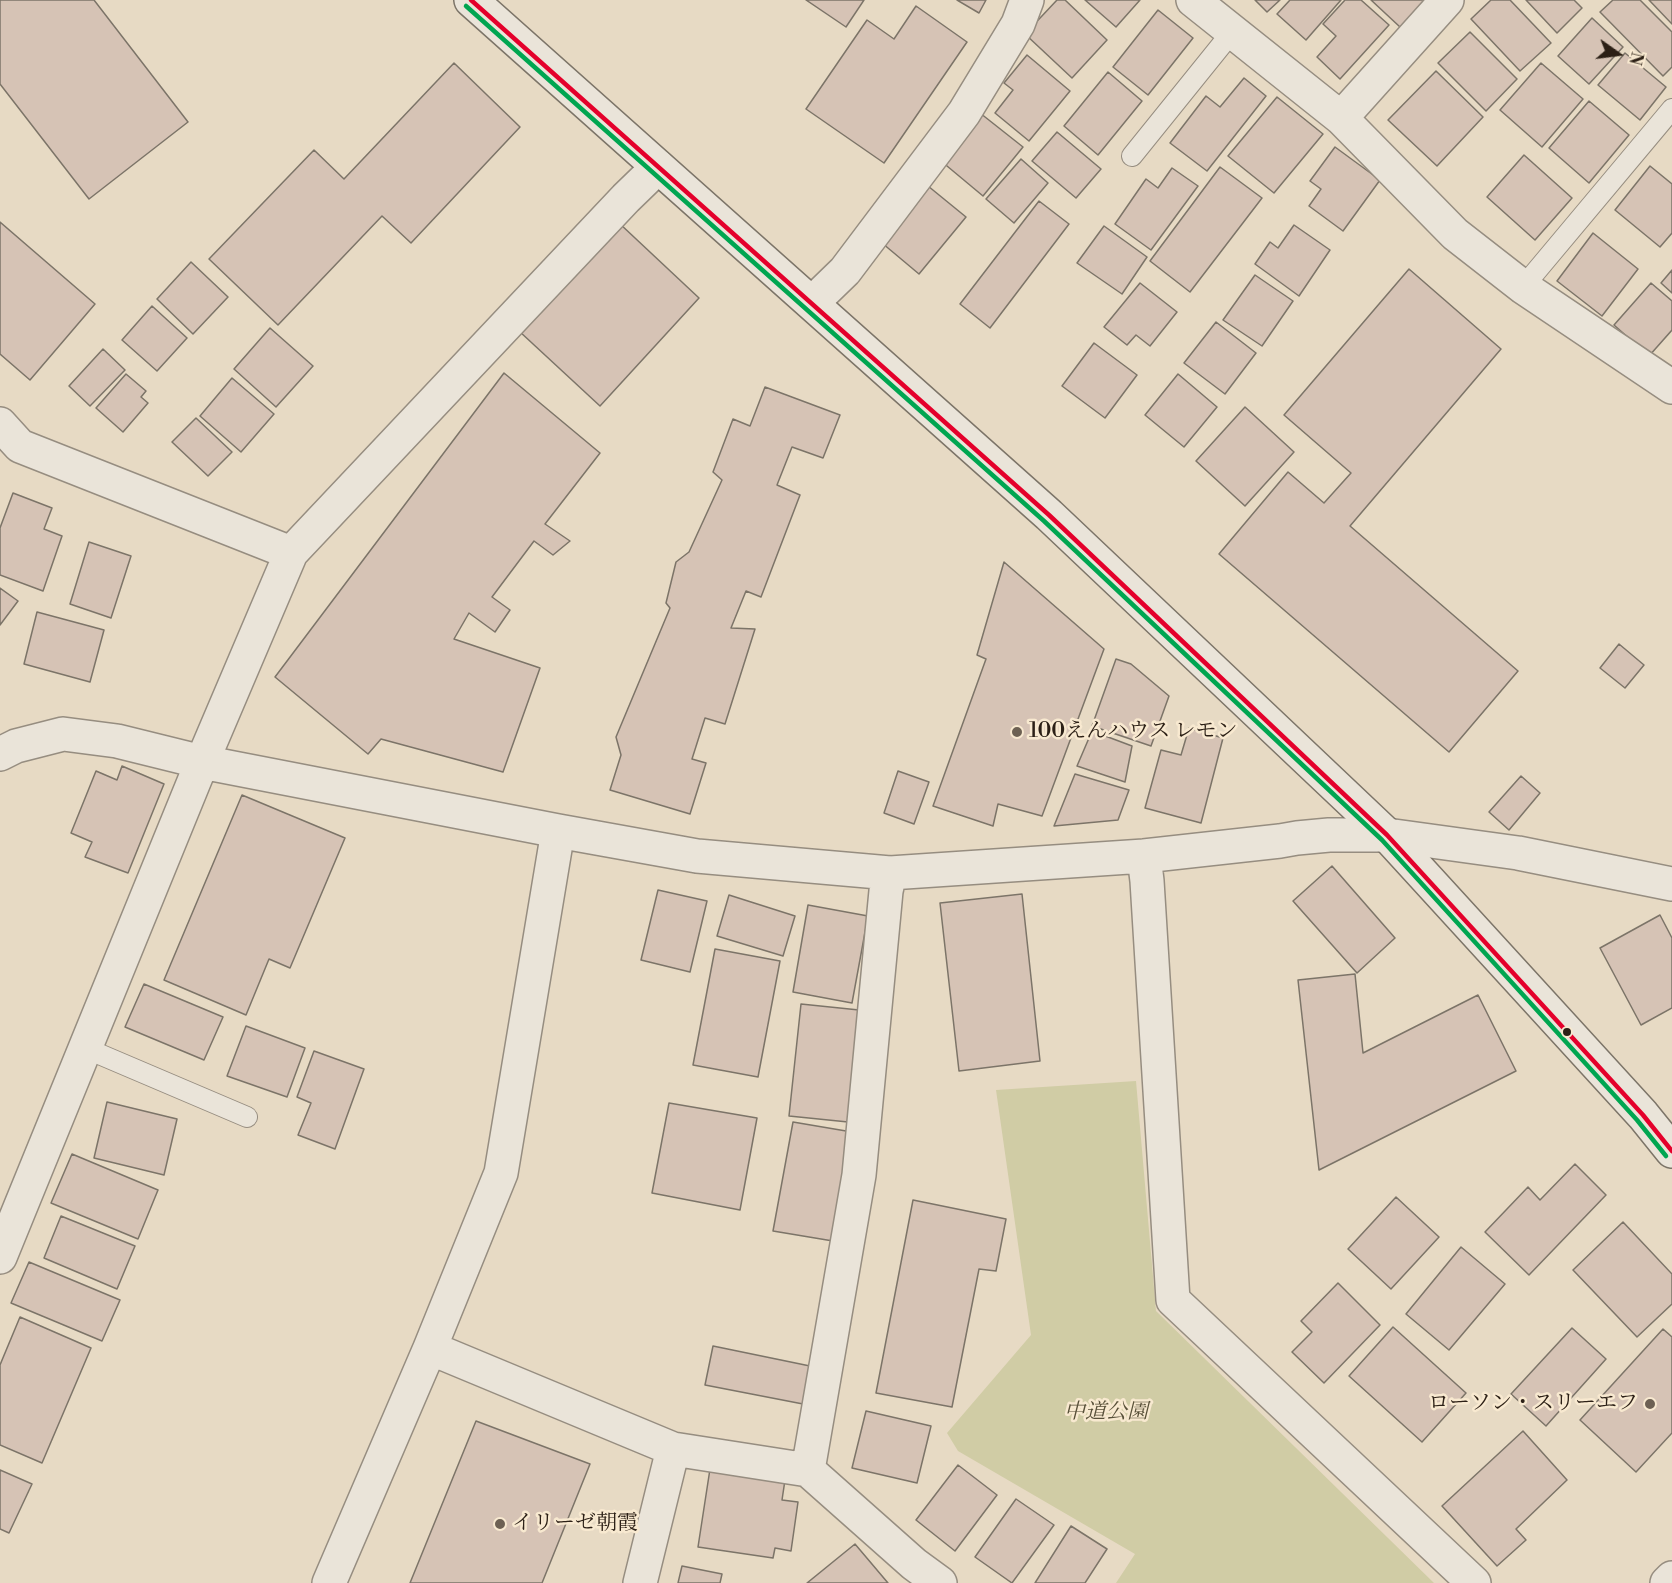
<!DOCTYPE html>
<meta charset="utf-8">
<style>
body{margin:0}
#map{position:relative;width:1672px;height:1583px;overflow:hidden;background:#e7dac4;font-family:"Libre Bodoni",serif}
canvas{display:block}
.north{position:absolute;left:1588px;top:24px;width:60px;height:60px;-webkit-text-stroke:4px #f8e9d0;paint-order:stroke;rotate:104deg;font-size:16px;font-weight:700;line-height:24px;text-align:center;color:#2c2016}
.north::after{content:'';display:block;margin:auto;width:21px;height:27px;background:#2c2016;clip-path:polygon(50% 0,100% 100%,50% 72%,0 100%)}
</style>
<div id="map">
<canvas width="1672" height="1583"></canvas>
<div class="north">N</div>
</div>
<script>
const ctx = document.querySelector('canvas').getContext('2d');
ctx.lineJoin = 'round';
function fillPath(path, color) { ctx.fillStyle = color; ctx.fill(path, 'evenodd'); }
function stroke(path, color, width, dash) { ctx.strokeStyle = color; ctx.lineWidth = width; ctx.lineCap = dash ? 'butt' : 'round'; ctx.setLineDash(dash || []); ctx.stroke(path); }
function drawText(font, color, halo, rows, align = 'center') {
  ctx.font = font + ' "Libre Bodoni","Noto Serif JP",serif'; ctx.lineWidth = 5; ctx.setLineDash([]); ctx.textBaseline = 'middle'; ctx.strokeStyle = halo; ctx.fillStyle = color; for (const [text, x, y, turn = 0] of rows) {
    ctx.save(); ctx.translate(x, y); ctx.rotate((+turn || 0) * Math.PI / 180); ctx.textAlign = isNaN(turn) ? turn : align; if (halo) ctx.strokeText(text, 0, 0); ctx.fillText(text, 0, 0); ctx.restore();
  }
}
fillPath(new Path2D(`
 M1136 1081 1156 1311 1434 1583H1116L1135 1554 958 1451 947 1433 1031 1335 996 1090Z`), '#d0cca5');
const building = new Path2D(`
 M0 0H94L188 122 89 199 0 84Z
 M806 0H864L846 27Z
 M957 0H986L979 13Z
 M1057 0H1065L1107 40 1072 78 1025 34Z
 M1085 0H1140L1116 27Z
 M1255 0H1280L1267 12Z
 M1290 0H1341L1306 40 1277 14Z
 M1345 0H1361L1389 25 1340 79 1317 57 1336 36 1323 24Z
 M1371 0H1426L1400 27Z
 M1491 0H1510L1551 43 1520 71 1471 19Z
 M1526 0H1574L1582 8 1557 33Z
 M1613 0H1640L1672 32V67L1663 76 1600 12Z
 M1649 0H1672V24Z
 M916 6 967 42 884 163 806 109 867 20 894 39Z
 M1158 10 1193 38 1148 95 1113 67Z
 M1592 18 1623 47 1589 84 1558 56Z
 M1470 32 1517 79 1486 111 1438 63Z
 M1625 53 1666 87 1640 120 1598 85Z
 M1027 55 1070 91 1029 141 995 113 1013 90 1004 83Z
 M454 63 520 127 411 243 382 216 278 325 209 259 314 150 344 179Z
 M1541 63 1583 99 1542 147 1500 110Z
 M1436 71 1483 117 1437 166 1388 120Z
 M1108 72 1142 101 1098 155 1064 126Z
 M1244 78 1266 96 1207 171 1170 143 1206 96 1220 107Z
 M1277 97 1323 134 1274 193 1228 156Z
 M1589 101 1629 135 1589 183 1549 148Z
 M980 113 1023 147 983 196 941 161Z
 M1057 132 1101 169 1076 198 1032 161Z
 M1335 147 1380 180 1343 231 1309 206 1321 189 1310 181Z
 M1524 155 1572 198 1535 240 1487 197Z
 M1021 159 1048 183 1014 223 986 199Z
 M1650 166 1672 184V233L1660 247 1615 210Z
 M1220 167 1262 198 1190 292 1150 261Z
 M1172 168 1198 186 1151 250 1115 224 1146 179 1158 188Z
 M928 186 966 217 919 274 882 243Z
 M1039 201 1069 224 990 328 960 304Z
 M0 222 95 304 30 380 0 354Z
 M619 223 699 298 600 406 519 331Z
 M1294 225 1330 250 1299 296 1255 264 1270 242 1278 248Z
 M1104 226 1147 257 1122 294 1077 263Z
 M1593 233 1638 269 1602 316 1557 281Z
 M191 262 228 297 193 334 157 299Z
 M1409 269 1501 349 1350 526 1518 671 1449 752 1219 554 1288 472 1324 503 1351 473 1284 415Z
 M1672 270V293L1661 283Z
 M1255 275 1293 301 1262 346 1223 320Z
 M1140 283 1177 312 1150 346 1136 335 1127 345 1104 327Z
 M1651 283 1672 301V330L1649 356 1614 325Z
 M152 306 187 338 157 371 122 340Z
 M1216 322 1256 353 1225 394 1184 363Z
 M270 328 313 366 276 407 234 369Z
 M1094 343 1137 375 1105 418 1062 386Z
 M103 349 125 370 90 406 69 386Z
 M504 373 600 453 545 524 570 541 553 555 534 541 492 597 510 610 495 632 469 613 454 639 540 668 503 772 381 739 368 754 275 677Z
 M126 374 146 391 141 397 148 403 123 432 96 408Z
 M1178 374 1217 407 1184 447 1145 415Z
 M232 378 274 414 241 452 200 416Z
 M765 387 840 415 823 458 792 447 777 485 800 495 761 597 746 591 731 628 755 629 725 724 705 718 692 759 706 763 690 814 610 790 621 755 616 737 670 608 666 603 676 562 689 552 722 480 713 472 733 419 750 426Z
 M1245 407 1294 452 1245 506 1196 461Z
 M196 418 232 452 208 476 172 442Z
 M13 493 52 508 44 529 62 536 43 591 0 575V528Z
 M89 542 131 556 111 618 70 604Z
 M1004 562 1104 649 1042 816 998 804 993 826 933 806 986 659 977 655Z
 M0 588 18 601 0 625Z
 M37 612 104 630 90 682 24 664Z
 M1619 644 1644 665 1625 688 1600 668Z
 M1116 659 1131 664 1169 696 1151 746 1092 726Z
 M1189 728 1223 738 1201 823 1145 808 1161 750 1181 755Z
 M1092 731 1132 746 1125 782 1077 766Z
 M122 766 164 784 128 873 85 857 92 842 71 833 96 771 117 780Z
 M898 771 929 782 914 824 884 813Z
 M1075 774 1129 790 1118 820 1054 826Z
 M1521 776 1540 793 1509 830 1489 812Z
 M242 795 345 838 290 968 269 959 246 1015 164 980Z
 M1332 866 1395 938 1357 973 1293 901Z
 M658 890 707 901 690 972 641 960Z
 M1022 894 1040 1061 959 1071 940 903Z
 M729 895 795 916 783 956 717 936Z
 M808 905 868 916 852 1003 793 992Z
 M1660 915 1672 938V1008L1641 1025 1600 948Z
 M715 949 780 961 758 1077 693 1065Z
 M1355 974 1363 1053 1478 995 1516 1071 1319 1170 1298 980Z
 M144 984 223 1017 204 1060 125 1027Z
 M801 1004 859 1010 848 1122 789 1116Z
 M246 1026 305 1048 287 1097 227 1076Z
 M314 1051 364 1069 335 1149 298 1135 311 1103 297 1097Z
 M107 1102 177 1119 164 1175 94 1158Z
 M669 1103 757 1118 740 1210 652 1193Z
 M793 1122 852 1132 833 1241 773 1231Z
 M72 1154 158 1190 138 1239 51 1203Z
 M1575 1164 1606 1195 1529 1275 1485 1232 1528 1187 1540 1200Z
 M1396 1197 1439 1237 1391 1289 1348 1249Z
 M913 1200 1006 1219 996 1271 979 1269 952 1407 876 1393Z
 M61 1216 135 1246 117 1289 44 1258Z
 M1623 1222 1672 1274V1304L1637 1337 1573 1270Z
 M1461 1247 1505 1284 1449 1350 1406 1314Z
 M29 1262 120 1300 102 1341 11 1303Z
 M1338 1283 1380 1325 1324 1383 1292 1352 1312 1332 1301 1321Z
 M20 1317 91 1348 42 1463 0 1445V1365Z
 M1393 1327 1466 1393 1422 1442 1349 1376Z
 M1572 1328 1606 1359 1546 1426 1511 1394Z
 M1663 1329 1672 1337V1433L1636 1472 1580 1420Z
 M713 1346 810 1366 803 1404 705 1385Z
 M866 1411 931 1426 917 1483 852 1468Z
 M476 1421 590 1464 542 1583H410Z
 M1523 1431 1567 1480 1516 1529 1526 1540 1497 1566 1442 1506Z
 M958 1465 997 1495 955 1551 916 1520Z
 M710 1469 785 1480 782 1500 798 1502 791 1551 775 1548 773 1558 698 1547Z
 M0 1470 32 1484 9 1533 0 1529Z
 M1016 1499 1054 1525 1012 1583 975 1557Z
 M1071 1526 1107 1549 1085 1583H1035Z
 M855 1544 888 1583H807Z
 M682 1566 722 1574 720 1583H678Z`);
fillPath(building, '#d6c3b5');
stroke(building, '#7c7468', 1.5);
const lane = new Path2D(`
 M1132 156 1232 32
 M1523 287 1672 109
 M85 1048 247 1117`);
const street = new Path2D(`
 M1193 0 1341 118 1455 234 1523 287 1672 387
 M1341 118 1447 0
 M812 303 845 271 964 113 1018 24 1027 0
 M0 424 20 446 291 553
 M0 754 16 746 63 734 117 741 202 762 558 831 697 856 890 873 1144 856 1280 841 1297 838 1329 835H1387L1518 853 1672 884
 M1144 856 1147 881 1173 1300 1474 1583
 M0 1257 202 762 291 553 626 198 658 167
 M430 1348 673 1449 808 1470 859 1175 886 891 890 873
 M808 1470 914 1564 940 1583
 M329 1583 430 1348 501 1173 558 831
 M640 1583 673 1449
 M1667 1583 1672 1578`);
const secondary = new Path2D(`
 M471 0 1049 515 1387 835 1643 1115 1672 1151`);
stroke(lane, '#968d80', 22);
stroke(street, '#968d80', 36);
stroke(secondary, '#7c7468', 36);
stroke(lane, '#eae4d9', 20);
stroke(street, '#eae4d9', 33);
stroke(secondary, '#eae4d9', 33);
stroke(new Path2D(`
 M471 0 1049 515 1387 835 1643 1115 1672 1151`), '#e4002b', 4.5);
stroke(new Path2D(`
 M466 6 1044 521 1382 840 1637 1120 1666 1156`), '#00a651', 4.5);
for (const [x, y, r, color] of [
 [1017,732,6,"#6d6153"],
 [1567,1032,5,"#2c2016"],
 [1650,1404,6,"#6d6153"],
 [500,1524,6,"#6d6153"]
]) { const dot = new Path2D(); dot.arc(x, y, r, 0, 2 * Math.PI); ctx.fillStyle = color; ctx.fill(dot); stroke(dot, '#f8e9d0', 2); }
drawText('21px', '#2c2016', '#f8e9d0', [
 ["100えんハウス レモン",1029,732],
 ["ローソン・スリーエフ",1638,1404,"right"],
 ["イリーゼ朝霞",512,1524]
], 'left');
drawText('italic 21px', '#585039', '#f8e9d0', [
 ["中道公園",1106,1413]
]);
</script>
